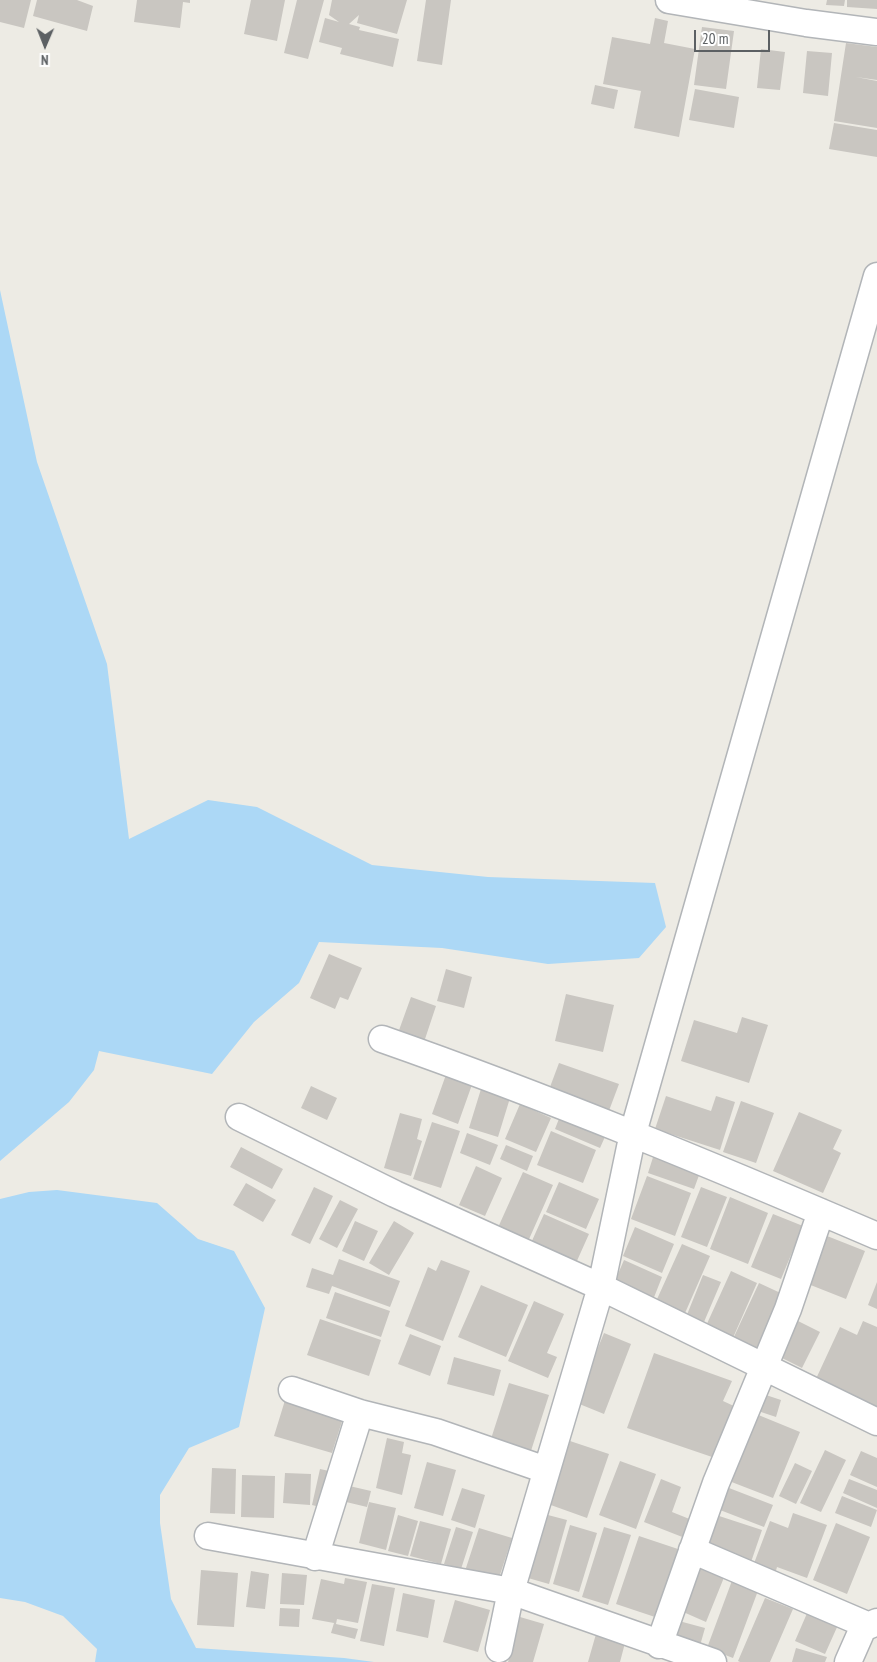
<!DOCTYPE html>
<style>
body{margin:0}
#map{position:relative;width:877px;height:1662px;overflow:hidden;background:#edebe4;font-family:"PT Sans Narrow",sans-serif}
canvas{display:block}
.north{position:absolute;left:20px;top:20px;width:50px;height:50px;-webkit-text-stroke:4px #fff;paint-order:stroke;rotate:181deg;font-size:14px;font-weight:700;line-height:20px;text-align:center;color:#5c6063}
.north::after{content:'';display:block;margin:auto;width:18px;height:22px;background:#5c6063;clip-path:polygon(50% 0,100% 100%,50% 72%,0 100%)}
.scale{position:absolute;left:694px;top:30px;width:76px;height:22px;box-sizing:border-box;border:2px solid #5c6063;border-top:0;padding-left:6px;font-size:15px;line-height:18px;white-space:nowrap;color:#5c6063;-webkit-text-stroke:4px #fff;paint-order:stroke}
</style>
<div id="map">
<canvas width="877" height="1662"></canvas>
<div class="north">N</div>
<div class="scale">20 m</div>
</div>
<script>
const ctx = document.querySelector('canvas').getContext('2d');
ctx.lineJoin = 'round';
function fillPath(path, color) { ctx.fillStyle = color; ctx.fill(path, 'evenodd'); }
function stroke(path, color, width, dash) { ctx.strokeStyle = color; ctx.lineWidth = width; ctx.lineCap = dash ? 'butt' : 'round'; ctx.setLineDash(dash || []); ctx.stroke(path); }
fillPath(new Path2D(`
 M0 290 37 462 107 664 129 839 208 800 257 807 372 865 488 877 655 883 666 927 639 958 548 964 442 948 319 942 299 983 254 1022 212 1074 99 1051 94 1070 69 1102 0 1161Z
 M57 1190 157 1203 198 1239 234 1251 265 1308 239 1427 189 1448 160 1495V1523L171 1599 196 1648 344 1658 374 1662H95L97 1649 63 1616 25 1602 0 1598V1199L29 1192Z`), '#acd8f6');
fillPath(new Path2D(`
 M0 0H31L24 28 0 22Z
 M37 0H77L93 6 87 31 33 16Z
 M137 0H190V3L183 2 180 28 134 22Z
 M251 0H285L277 41 244 34Z
 M297 0H324L308 59 284 53Z
 M332 0H407L397 34 357 23 359 15 349 24 360 27 359 30 399 39 393 67 340 54 342 48 319 42 325 18 339 22 329 15Z
 M426 0H451L442 65 417 61Z
 M827 0H845L844 6 826 5Z
 M847 0H877V9L847 7Z
 M655 18 668 21 664 43 695 49 679 137 634 128 641 91 603 84 612 37 650 44Z
 M702 27 734 31 726 89 694 85Z
 M846 43 877 47V80L856 77 877 81V128L834 121Z
 M761 49 785 52 780 90 757 88Z
 M807 51 832 53 828 96 803 93Z
 M595 85 618 90 614 109 591 104Z
 M695 89 739 97 734 128 689 120Z
 M834 123 877 130V157L829 149Z
 M329 954 362 968 348 1000 340 997 335 1009 310 998Z
 M446 969 472 977 464 1008 437 1001Z
 M566 994 614 1005 603 1052 555 1041Z
 M411 997 436 1006 424 1042 398 1033Z
 M742 1017 768 1025 749 1083 681 1061 694 1020 737 1033Z
 M559 1063 619 1084 607 1116 547 1095Z
 M448 1069 474 1079 458 1124 432 1114Z
 M311 1086 337 1098 327 1120 301 1108Z
 M481 1089 510 1098 498 1137 469 1128Z
 M666 1096 711 1111 716 1096 735 1102 720 1150 655 1129Z
 M741 1101 774 1113 756 1163 723 1152Z
 M520 1104 551 1118 536 1152 505 1139Z
 M562 1111 608 1130 600 1148 555 1129Z
 M799 1112 842 1130 833 1149 841 1153 823 1193 773 1171Z
 M400 1113 422 1119 417 1139 422 1141 411 1176 384 1168Z
 M432 1122 460 1131 441 1188 413 1179Z
 M551 1131 596 1150 583 1183 537 1165Z
 M467 1133 498 1145 490 1165 460 1153Z
 M506 1145 533 1156 527 1171 500 1159Z
 M241 1147 283 1169 272 1189 230 1167Z
 M655 1151 702 1167 694 1189 648 1173Z
 M476 1166 502 1178 485 1216 459 1205Z
 M523 1172 553 1185 526 1246 496 1232Z
 M647 1176 691 1193 675 1236 631 1219Z
 M559 1182 599 1199 586 1229 546 1212Z
 M246 1183 276 1200 263 1222 233 1205Z
 M314 1187 333 1196 310 1244 291 1235Z
 M701 1187 727 1197 707 1247 681 1237Z
 M730 1197 768 1213 748 1264 710 1249Z
 M340 1200 358 1209 337 1248 319 1239Z
 M544 1214 589 1234 576 1263 531 1243Z
 M773 1214 803 1226 781 1279 751 1267Z
 M355 1221 378 1231 364 1261 342 1251Z
 M394 1221 414 1233 389 1275 369 1263Z
 M635 1227 674 1244 662 1273 623 1256Z
 M822 1234 865 1251 846 1299 803 1282Z
 M682 1244 710 1256 682 1320 653 1308Z
 M339 1259 400 1281 390 1307 332 1286 329 1294 306 1287 312 1268 333 1275Z
 M441 1260 470 1271 443 1341 405 1326 428 1267 436 1271Z
 M624 1260 662 1277 651 1305 612 1288Z
 M731 1271 757 1283 732 1340 705 1328Z
 M703 1275 721 1282 701 1329 684 1322Z
 M877 1282V1309L868 1305Z
 M759 1283 787 1296 761 1354 732 1341Z
 M481 1285 528 1305 506 1357 458 1337Z
 M335 1292 390 1311 381 1337 326 1318Z
 M534 1301 564 1314 547 1353 557 1357 548 1378 508 1361Z
 M320 1319 381 1340 369 1376 307 1355Z
 M798 1321 820 1332 802 1368 780 1357Z
 M863 1321 877 1327V1408L815 1381 840 1327 857 1335Z
 M604 1333 631 1344 604 1414 572 1401 587 1375Z
 M410 1334 441 1346 430 1376 398 1364Z
 M654 1353 732 1381 723 1401 736 1407 715 1458 627 1428Z
 M454 1357 501 1370 494 1396 447 1384Z
 M509 1383 549 1395 529 1457 489 1445Z
 M763 1394 781 1400 776 1417 758 1411Z
 M286 1397 344 1415 332 1453 274 1436Z
 M756 1414 800 1432 773 1498 729 1481Z
 M387 1438 404 1442 402 1453 411 1455 402 1495 376 1488Z
 M570 1441 609 1454 587 1518 548 1504Z
 M825 1450 846 1460 821 1512 800 1503Z
 M861 1451 877 1458V1487L850 1475Z
 M620 1461 656 1474 636 1529 599 1515Z
 M427 1462 456 1470 443 1516 414 1508Z
 M795 1463 812 1471 796 1504 779 1496Z
 M212 1468 236 1469 235 1514 210 1513Z
 M320 1469 343 1474 335 1511 312 1505Z
 M285 1473 311 1474 310 1505 283 1503Z
 M242 1475 275 1476 274 1518 241 1517Z
 M661 1479 681 1487 672 1512 697 1522 690 1540 644 1522Z
 M849 1479 877 1490V1508L843 1493Z
 M345 1485 371 1491 367 1507 342 1501Z
 M462 1488 485 1495 475 1528 451 1520Z
 M729 1488 773 1505 764 1527 720 1510Z
 M842 1496 877 1510 871 1527 835 1513Z
 M369 1502 396 1508 386 1550 359 1543Z
 M793 1513 827 1525 807 1578 777 1567 775 1574 753 1566 770 1521 788 1528Z
 M544 1514 567 1520 549 1584 521 1576Z
 M713 1514 762 1530 750 1565 701 1548Z
 M398 1515 418 1521 408 1556 388 1551Z
 M420 1521 451 1529 441 1564 410 1556Z
 M836 1523 870 1537 847 1594 813 1580Z
 M570 1525 597 1533 579 1592 553 1584Z
 M456 1527 473 1532 461 1569 444 1564Z
 M604 1527 631 1535 608 1605 582 1597Z
 M479 1528 512 1538 498 1581 465 1571Z
 M639 1536 684 1551 661 1619 616 1604Z
 M700 1564 725 1575 706 1622 681 1611Z
 M201 1570 238 1573 234 1627 197 1625Z
 M251 1571 269 1574 265 1609 246 1607Z
 M282 1573 307 1575 304 1605 280 1604Z
 M345 1578 367 1582 358 1623 337 1619 336 1624 358 1629 355 1639 331 1633 334 1623 312 1619 321 1579 344 1584Z
 M733 1578 759 1588 733 1658 707 1648Z
 M372 1584 395 1588 384 1646 360 1641Z
 M403 1593 435 1600 428 1638 396 1631Z
 M765 1598 793 1609 770 1662H740L738 1661Z
 M455 1600 490 1610 478 1652 443 1642Z
 M280 1608 300 1609 299 1627 279 1626Z
 M808 1611 838 1625 825 1654 795 1641Z
 M520 1617 544 1624 533 1662H508Z
 M679 1621 705 1628 699 1649 673 1641Z
 M596 1634 625 1643 620 1662H588Z
 M796 1648 827 1657 825 1662H792Z`), '#c9c6c1');
const street = new Path2D(`
 M669 0 806 23 877 32
 M382 1039C550 1098 714 1166 877 1236
 M239 1117 395 1194 601 1287 877 1422
 M292 1390 360 1413 436 1432 546 1470
 M208 1536 511 1591 713 1662
 M692 1550 867 1625
 M315 1557 360 1413
 M659 1645 716 1483 788 1309 821 1212
 M499 1649 511 1591 601 1287 633 1133 877 276
 M848 1662 863 1628 877 1622`);
stroke(street, '#b2b5b8', 29);
stroke(street, '#fff', 26);
</script>
